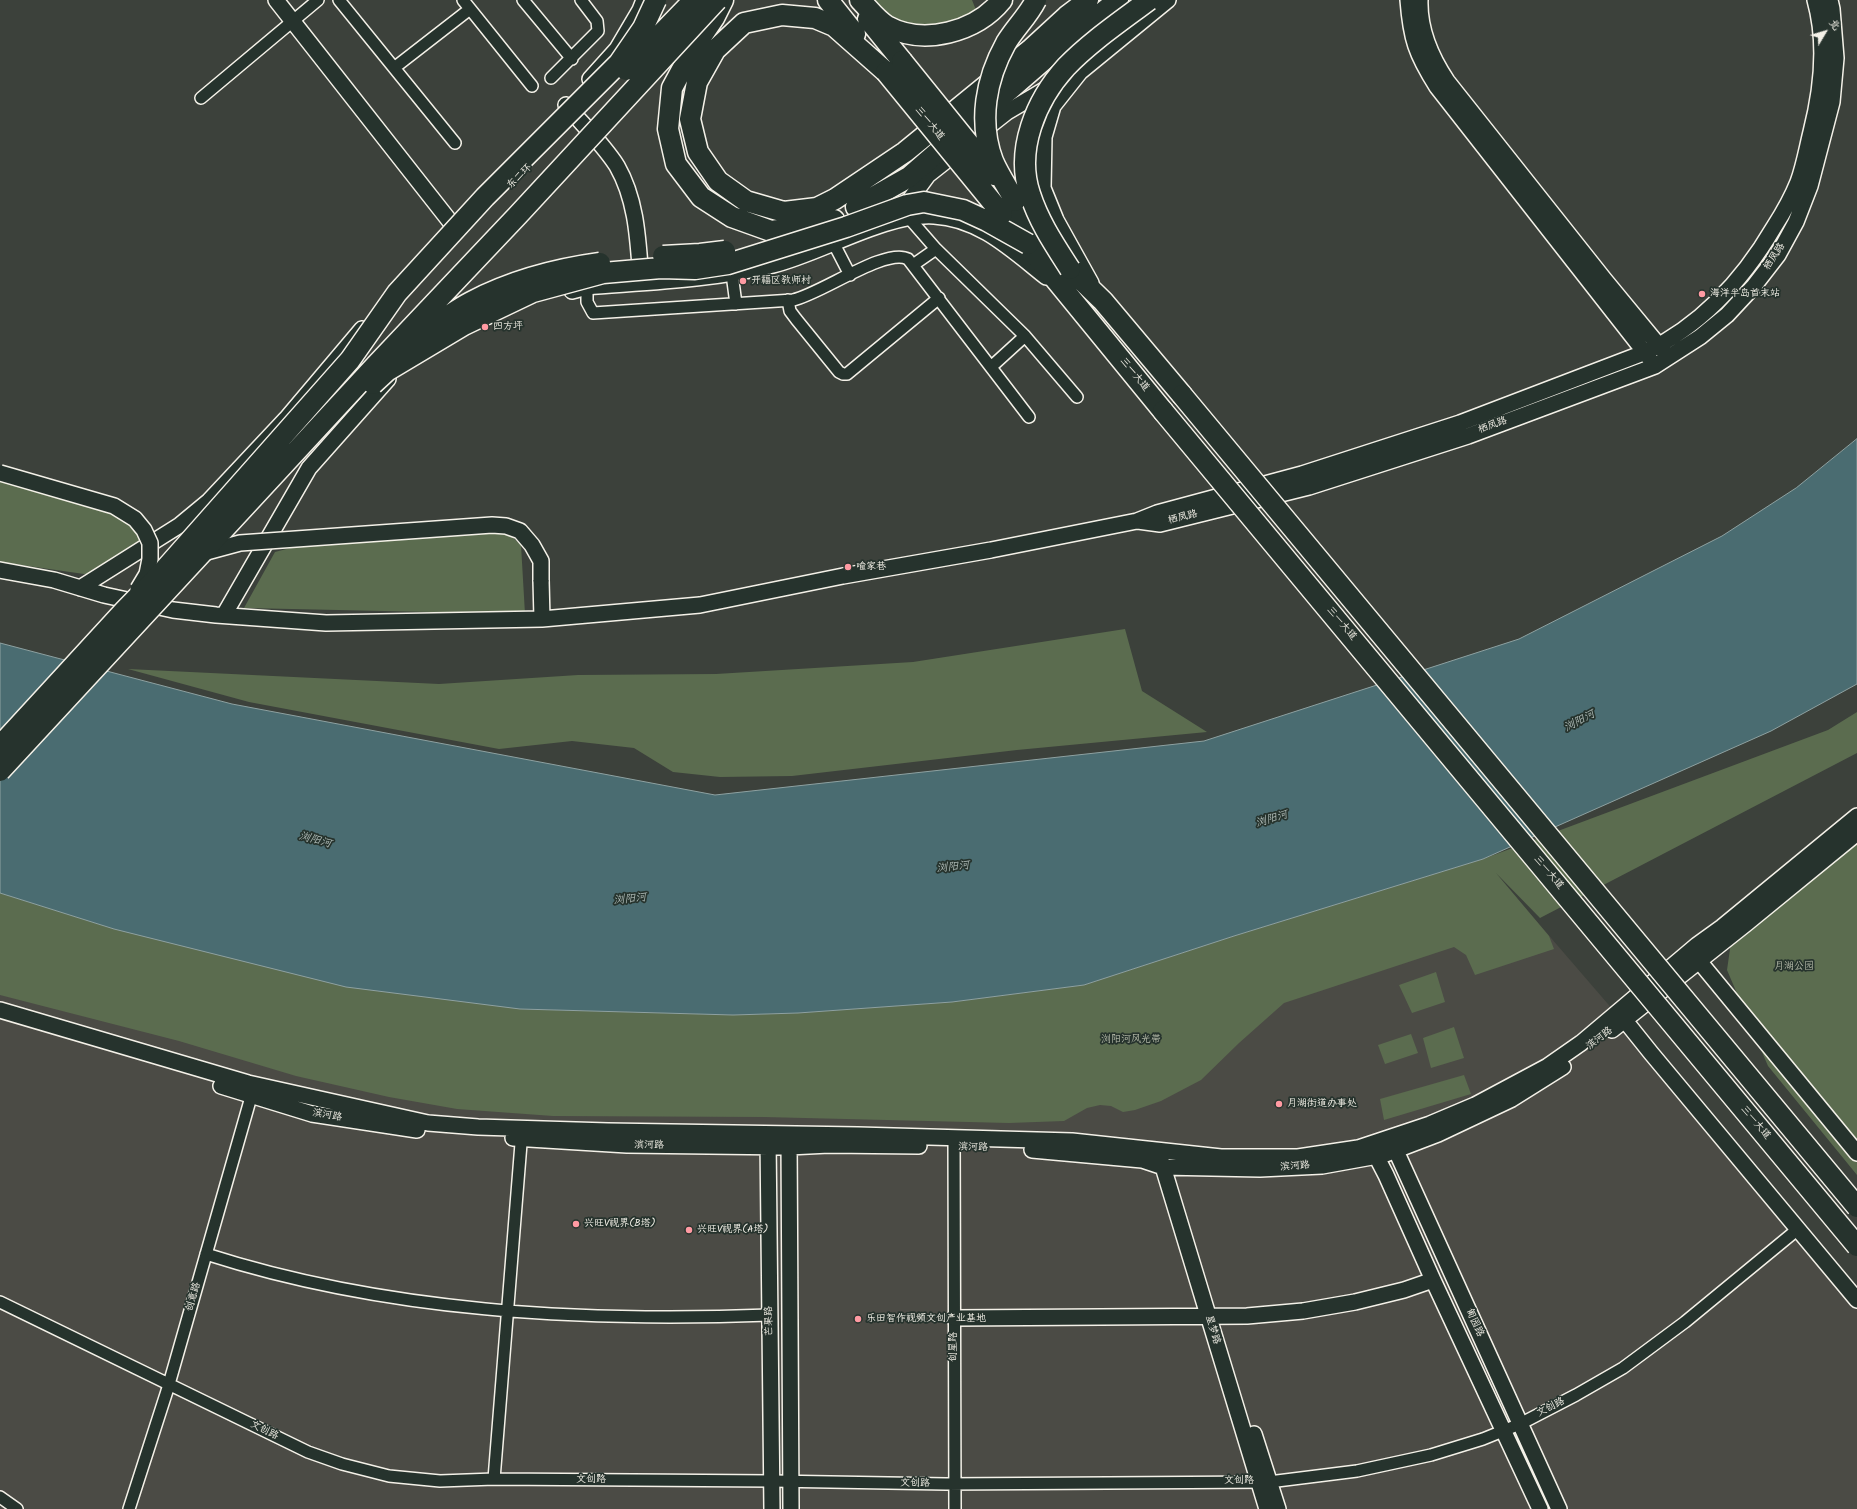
<!DOCTYPE html>
<meta charset="utf-8">
<style>
body{margin:0}
#map{position:relative;width:1857px;height:1509px;overflow:hidden;background:#3c413b;font-family:Kalam,"LXGW WenKai TC",sans-serif}
canvas{display:block}
.north{position:absolute;left:1805px;top:12px;width:40px;height:40px;-webkit-text-stroke:3px #26332d;paint-order:stroke;rotate:52deg;font-size:11px;font-weight:700;line-height:16px;text-align:center;color:#f4f1e8}
.north::after{content:'';display:block;margin:auto;width:14px;height:18px;background:#f4f1e8;clip-path:polygon(50% 0,100% 100%,50% 72%,0 100%)}
</style>
<div id="map">
<canvas width="1857" height="1509"></canvas>
<div class="north">北</div>
</div>
<script>
const ctx = document.querySelector('canvas').getContext('2d');
ctx.lineJoin = 'round';
function fillPath(path, color) { ctx.fillStyle = color; ctx.fill(path, 'evenodd'); }
function stroke(path, color, width, dash) { ctx.strokeStyle = color; ctx.lineWidth = width; ctx.lineCap = dash ? 'butt' : 'round'; ctx.setLineDash(dash || []); ctx.stroke(path); }
function drawText(font, color, halo, rows, align = 'center') {
  ctx.font = font + ' Kalam,"LXGW WenKai TC",sans-serif'; ctx.lineWidth = 3.5; ctx.setLineDash([]); ctx.textBaseline = 'middle'; ctx.strokeStyle = halo; ctx.fillStyle = color; for (const [text, x, y, turn = 0] of rows) {
    ctx.save(); ctx.translate(x, y); ctx.rotate((+turn || 0) * Math.PI / 180); ctx.textAlign = isNaN(turn) ? turn : align; if (halo) ctx.strokeText(text, 0, 0); ctx.fillText(text, 0, 0); ctx.restore();
  }
}
fillPath(new Path2D(`
 M1483 859 1857 1293V1509H0V893L520 1009 733 1015 798 1013 952 1002 1084 985 1234 936Z`), '#4b4b45');
fillPath(new Path2D(`
 M867 0H972L976 10 993 17 988 26 957 40 926 44Z
 M0 479 111 509 135 524 142 541 91 575 0 562Z
 M502 528 521 545 525 614 244 608 275 552 294 547Z
 M1125 629 1142 691 1207 732 1017 750 792 776 720 777 673 772 634 748 572 741 499 749 249 702 128 669 439 684 578 675 716 674 913 662Z
 M1857 712V753L1540 918 1496 873 1549 936 1554 949 1475 975 1466 955 1454 947 1284 1003 1239 1043 1201 1080 1161 1101 1135 1110 1123 1112 1111 1106 1100 1105 1087 1108 1064 1121 1009 1123 764 1117 553 1116 457 1109 389 1097 296 1076 179 1041 0 995V893L114 929 520 1009 733 1015 798 1013 952 1002 1084 985 1234 936 1483 859 1828 730Z
 M1857 835V1175L1768 1066 1727 970 1732 935Z
 M1436 972 1445 1002 1412 1013 1399 985Z
 M1454 1027 1464 1058 1431 1068 1423 1038Z
 M1411 1034 1418 1053 1385 1064 1378 1045Z
 M1464 1075 1471 1094 1384 1120 1380 1099Z`), '#5b6c4f');
const water = new Path2D(`
 M1857 439V684L1771 731 1483 859 1234 936 1084 985 952 1002 798 1013 733 1015 520 1009 346 987 114 929 0 893V643L232 704 715 795 1204 741 1519 639 1722 536 1796 488Z`);
fillPath(water, '#4a6c71');
stroke(water, '#8ea1a1', 1);
const street = new Path2D(`
 M339 0 455 143
 M463 0 532 86
 M523 0 572 59
 M394 68 470 9
 M551 78 598 31 597 21 581 0
 M201 98 318 0
 M909 218 936 249 1025 336 1077 397
 M834 244 850 275
 M913 265 936 249
 M732 274 736 304
 M587 287V302L593 313 793 300C821 294 886 247 908 259L1029 417
 M788 300 790 311 796 319 839 372 843 374H847L939 298
 M991 367 1025 336
 M954 1138 955 1509
 M206 1254C387 1312 581 1322 770 1315
 M0 1302 308 1452 342 1464 389 1476 440 1481 494 1479 772 1481 946 1484 1269 1482 1357 1471 1431 1455 1483 1439 1520 1424 1576 1395 1623 1368 1685 1322 1798 1229
 M494 1479 522 1131
 M0 1497 17 1509
 M129 1509 167 1391 253 1090`);
const secondary = new Path2D(`
 M276 0 452 224
 M1408 0C1411 39 1416 54 1437 87L1650 359
 M1420 0C1419 30 1431 57 1447 81L1604 279 1665 353
 M590 79 617 49 640 10 644 0
 M566 105C583 125 603 144 617 166 637 201 638 241 641 280
 M979 134 1007 112 1051 86
 M903 209 928 175 961 149
 M1091 283 1056 220 1043 188 1044 137 1053 106 1080 72 1168 0
 M572 291 587 287C649 282 712 280 773 265 822 253 885 213 934 216 979 218 1012 250 1046 277
 M1138 521 1160 524 1309 487 1468 436 1655 366 1700 337 1727 315 1754 286 1778 255 1796 222 1810 186 1832 102 1836 58 1832 9 1830 0
 M0 570 54 580 104 595 173 610 216 615 326 623 542 619 700 605 843 576 991 550 1137 521 1157 513 1302 474 1460 423 1646 352C1701 325 1743 280 1774 227 1783 213 1792 197 1798 182 1804 166 1807 148 1811 132 1822 89 1827 43 1815 0
 M541 580 542 619
 M80 588 180 525 209 501 286 419 362 329
 M224 615 309 468 388 379
 M1699 961 1857 1153
 M0 1010 248 1083 428 1123 478 1127 608 1131 858 1135 1072 1141 1221 1157H1298L1358 1148 1430 1124 1475 1105 1548 1066 1581 1043 1697 945 1722 927 1857 816
 M1619 1013 1651 1053 1857 1300
 M1612 1030 1747 923 1857 833
 M221 1086 312 1114 417 1130
 M513 1138 627 1145 789 1147 829 1145 919 1146
 M768 1138 772 1509
 M789 1138 791 1509
 M1392 1142 1559 1509
 M1372 1148 1386 1175 1433 1280 1540 1509
 M1032 1150 1142 1160 1163 1167 1260 1169 1322 1166 1383 1155 1438 1134 1512 1099 1563 1067
 M1160 1157 1267 1509
 M954 1318 1247 1316 1303 1311 1355 1302 1404 1290 1433 1280
 M1254 1434 1278 1509`);
const highway = new Path2D(`
 M723 0 714 18 693 49 672 88 668 129 676 164 701 197 732 217 771 231 834 220
 M828 0 855 34
 M860 0C868 8 877 20 887 26 924 46 976 32 1002 0
 M868 19 902 61
 M886 72 834 26 815 18 782 15 744 23 715 50 697 82 690 119 698 152 718 181 746 201 784 212 817 208 835 199 905 152 1030 50 1067 16 1088 0
 M1015 201 1070 269 1103 301 1182 395
 M856 207 909 177 1046 58 1118 0
 M1002 214 1163 411`);
stroke(street, '#f4f1e8', 14);
stroke(secondary, '#f4f1e8', 18);
stroke(highway, '#f4f1e8', 23);
stroke(street, '#26332d', 11);
stroke(secondary, '#26332d', 15);
stroke(highway, '#26332d', 20);
const secondaryBridge = new Path2D(`
 M0 473 114 506 135 519 144 530 150 543V559L147 574 138 589
 M203 553 240 543 492 525 506 526 520 531 532 545 541 561V580`);
const highwayBridge = new Path2D(`
 M902 61 994 175
 M626 70 694 0
 M886 72 1002 214
 M1015 201C1008 188 999 175 993 161 978 121 986 79 1006 43 1015 28 1028 16 1036 0
 M663 256 700 254 725 251
 M1070 269C1054 244 1039 222 1030 194 1015 150 1036 100 1066 67 1090 42 1121 21 1149 0
 M410 343C430 329 450 313 471 302 511 281 556 269 600 263
 M373 384 387 371 464 325 533 292 603 273 661 268 695 269 728 264 846 227 907 205 924 202 963 210 987 221 1028 244
 M1182 395 1857 1207
 M1163 411 1857 1246
 M0 746 124 611 165 569 350 360 397 293 485 197 619 63 643 28 656 0
 M0 771 375 366 518 215 717 0`);
stroke(secondaryBridge, '#f4f1e8', 18, []);
stroke(highwayBridge, '#f4f1e8', 23, []);
stroke(secondaryBridge, '#26332d', 15);
stroke(highwayBridge, '#26332d', 20);
for (const [x, y, r, color] of [
 [743,281,4,"#ff9aa2"],
 [1702,294,4,"#ff9aa2"],
 [485,327,4,"#ff9aa2"],
 [848,567,4,"#ff9aa2"],
 [1279,1104,4,"#ff9aa2"],
 [576,1224,4,"#ff9aa2"],
 [689,1230,4,"#ff9aa2"],
 [858,1319,4,"#ff9aa2"]
]) { const dot = new Path2D(); dot.arc(x, y, r, 0, 2 * Math.PI); ctx.fillStyle = color; ctx.fill(dot); stroke(dot, '#26332d', 1.5); }
drawText('10px', '#f4f1e8', '#26332d', [
 ["三一大道",929,124,51],
 ["东二环",520,177,-45],
 ["栖凤路",1775,257,-57],
 ["三一大道",1134,375,51],
 ["栖凤路",1493,426,-20],
 ["栖凤路",1183,518,-14],
 ["三一大道",1341,624,50],
 ["三一大道",1548,873,50],
 ["滨河路",1600,1039,-38],
 ["滨河路",327,1116,10],
 ["三一大道",1755,1123,50],
 ["滨河路",649,1146,1],
 ["滨河路",973,1148,2],
 ["滨河路",1295,1167,-4],
 ["创意路",194,1297,-74],
 ["芒果路",770,1321,-91],
 ["匍园路",1474,1323,65],
 ["星梦路",1212,1330,73],
 ["创星路",954,1347,-90],
 ["文创路",1551,1408,-27],
 ["文创路",264,1431,26],
 ["文创路",591,1480],
 ["文创路",1239,1481],
 ["文创路",915,1484,1]
]);
drawText('10px', '#f4f1e8', '#26332d', [
 ["开福区教师村",751,281],
 ["海洋半岛首末站",1710,294],
 ["四方坪",493,327],
 ["喻家巷",856,567],
 ["月湖街道办事处",1287,1104],
 ["兴旺V视界(B塔)",584,1224],
 ["兴旺V视界(A塔)",697,1230],
 ["乐田智作视频文创产业基地",866,1319]
], 'left');
drawText('10px', '#b7bcab', '#26332d', [
 ["月湖公园",1794,967],
 ["浏阳河风光带",1131,1040]
]);
drawText('italic 11px', '#b0bcb8', '#26332d', [
 ["浏阳河",1580,722,-28],
 ["浏阳河",1272,820,-17],
 ["浏阳河",315,841,15],
 ["浏阳河",953,868,-6],
 ["浏阳河",630,900,-6]
]);
</script>
